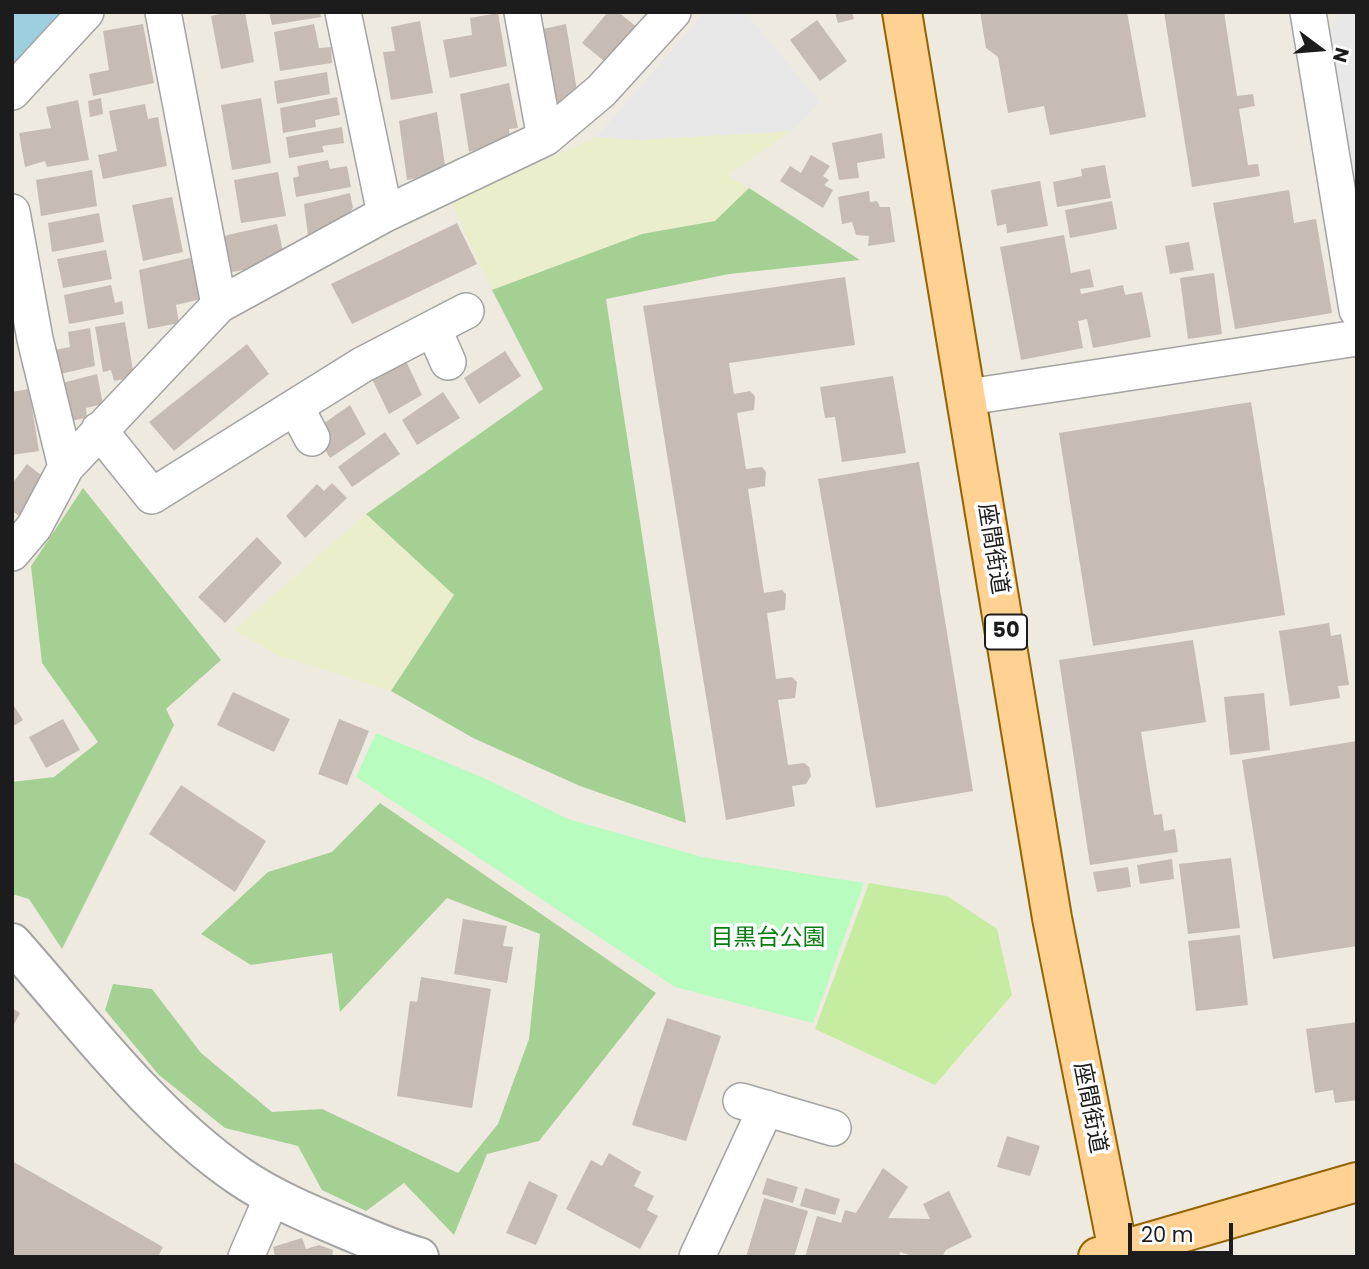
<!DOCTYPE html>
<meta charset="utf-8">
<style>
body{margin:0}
#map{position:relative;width:1369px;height:1269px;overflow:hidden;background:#eeeae0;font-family:Poppins,sans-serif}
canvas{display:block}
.frame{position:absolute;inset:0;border:14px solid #1c1c1c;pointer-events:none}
.north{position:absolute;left:1285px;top:14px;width:70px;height:70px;-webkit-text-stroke:5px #fff;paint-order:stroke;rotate:106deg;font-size:19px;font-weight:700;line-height:28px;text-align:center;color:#1c1c1c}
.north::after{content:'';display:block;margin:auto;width:24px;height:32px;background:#1c1c1c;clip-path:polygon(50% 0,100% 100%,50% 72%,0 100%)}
.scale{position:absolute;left:1128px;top:1223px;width:105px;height:32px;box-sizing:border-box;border:4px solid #1c1c1c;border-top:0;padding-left:9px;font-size:21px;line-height:24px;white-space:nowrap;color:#1c1c1c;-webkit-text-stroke:5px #fff;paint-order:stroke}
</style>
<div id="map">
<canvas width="1369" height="1269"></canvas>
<div class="frame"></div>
<div class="north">N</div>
<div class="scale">20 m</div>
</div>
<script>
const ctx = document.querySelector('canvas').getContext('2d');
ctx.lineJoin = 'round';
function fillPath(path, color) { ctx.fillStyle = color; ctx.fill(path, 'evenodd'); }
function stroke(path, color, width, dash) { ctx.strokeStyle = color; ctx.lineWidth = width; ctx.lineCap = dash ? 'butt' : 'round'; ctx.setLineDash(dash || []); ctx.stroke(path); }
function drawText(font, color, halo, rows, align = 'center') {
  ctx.font = font + ' Poppins,"Noto Sans JP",sans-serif'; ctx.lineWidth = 7; ctx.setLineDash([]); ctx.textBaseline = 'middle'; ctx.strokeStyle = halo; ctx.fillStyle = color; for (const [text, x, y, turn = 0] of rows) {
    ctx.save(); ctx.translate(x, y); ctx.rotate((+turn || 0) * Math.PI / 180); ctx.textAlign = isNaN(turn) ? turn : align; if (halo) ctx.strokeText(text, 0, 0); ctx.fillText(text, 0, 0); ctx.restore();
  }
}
fillPath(new Path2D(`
 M792 131 727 175 749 188 715 221 642 234 492 290 452 202 597 137 635 140Z
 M366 514 454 595 391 691 278 655 234 630Z`), '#ebeeca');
fillPath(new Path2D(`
 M869 883 947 896 997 929 1012 995 935 1085 815 1029Z`), '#c6eca2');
fillPath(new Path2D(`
 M749 188 860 260 729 274 606 299 686 823 580 786 473 738 391 691 454 595 366 514 543 389 492 290 642 234 715 221Z
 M83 488 221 660 166 709 174 725 62 949 29 899 12 894V782L54 777 98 742 42 663 31 566Z
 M380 803 656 993 539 1141 487 1154 454 1235 404 1183 366 1211 322 1190 298 1146 225 1128 159 1075 105 1010 113 984 152 989 201 1053 272 1112 322 1109 458 1173 498 1124 529 1039 540 934 447 898 340 1012 332 953 251 965 201 934 268 872 332 852Z`), '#a4d093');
fillPath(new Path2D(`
 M376 733 484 778 568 819 702 857 864 883 813 1023 675 987 356 777Z`), '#b9fcbf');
fillPath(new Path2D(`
 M705 12H745L820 102 792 131 635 140 597 137Z
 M1340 12H1357V201L1331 29Z`), '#e8e8e8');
stroke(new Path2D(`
 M12 33 31 12`), '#9ecfdf', 63);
fillPath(new Path2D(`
 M229 12H245L254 62 221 69 211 16Z
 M269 12H320L321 17 272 25Z
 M608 12H618L638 28 609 65 582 43Z
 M835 12H852L854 19 838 23Z
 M980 12H1127L1146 117 1050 135 1044 106 1008 113 998 57 986 48Z
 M1164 12H1224L1237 96 1253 94 1255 106 1239 109 1248 165 1258 164 1260 176 1192 187Z
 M498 13 507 66 450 78 443 40 472 35 470 18Z
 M817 20 847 61 820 81 790 40Z
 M420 21 433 93 391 100 383 52 395 51 391 27Z
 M143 24 154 83 93 96 89 74 109 70 103 31Z
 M314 24 319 48 331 47 332 63 280 71 274 32Z
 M566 24 578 97 555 103 543 29Z
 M327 72 330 94 277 104 274 81Z
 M509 83 518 128 509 129 510 139 469 152 460 94Z
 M337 97 340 115 315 120 316 127 283 133 280 108Z
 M101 98 103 114 90 117 88 101Z
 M261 98 271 163 232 170 221 105Z
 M78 100 89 160 47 167 45 161 25 167 19 133 51 128 46 107Z
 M145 104 148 119 158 117 167 166 103 179 98 155 117 151 109 111Z
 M437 112 446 172 407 180 399 121Z
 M342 127 344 143 322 146 324 152 289 158 286 137Z
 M882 133 885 158 857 163 859 178 839 180 832 143Z
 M811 155 830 166 823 176 829 180 824 185 833 190 823 208 780 181 790 166 801 173Z
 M328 160 330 169 347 166 351 187 296 197 293 178 299 176 297 166Z
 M1105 165 1111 198 1057 207 1053 182 1082 176 1081 169Z
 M92 170 97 206 41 216 36 180Z
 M278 172 286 216 241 223 234 180Z
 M1040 181 1048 226 1007 233 1006 224 997 226 991 190Z
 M1289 190 1294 223 1316 219 1332 313 1235 329 1213 203Z
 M869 191 870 202 877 201 880 207H890L895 242 868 246 869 236 856 235 852 222 842 224 838 197Z
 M350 193 353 208 333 231 308 236 304 204Z
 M172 197 183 252 143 261 132 205Z
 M1112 201 1117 229 1070 238 1065 210Z
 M99 213 104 242 52 252 48 223Z
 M457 223 477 264 352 324 331 284Z
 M277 224 283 251 249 269 232 272 223 236Z
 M1064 235 1071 273 1090 269 1094 287 1080 289 1081 294 1123 285 1125 295 1142 292 1151 337 1093 348 1087 319 1078 321 1083 348 1021 360 1000 247Z
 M1189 242 1194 270 1170 274 1165 246Z
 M106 250 112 279 63 288 57 259Z
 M194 257 201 299 176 305 179 323 148 329 139 270Z
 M1214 273 1222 334 1188 339 1180 278Z
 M845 277 855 345 729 363 734 394 750 391 755 396 754 410 737 413 746 469 762 467 766 472 765 486 748 489 764 593 782 590 786 594 785 610 767 613 776 679 792 677 797 682 795 698 778 700 788 765 804 763 809 767 811 776 806 784 792 786 795 806 726 820 643 306Z
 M111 285 115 303 122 301 124 314 69 324 64 295Z
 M125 322 134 377 114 381 111 370 103 372 95 327Z
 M90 328 95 366 60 374 55 350 70 347 68 332Z
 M247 344 269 374 174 451 149 422Z
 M505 351 521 376 479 404 464 378Z
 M405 359 422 395 389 414 371 377Z
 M97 374 103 404 86 408 87 418 70 421 62 383Z
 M893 376 906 453 842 462 835 417 825 418 820 387Z
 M29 389 39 451 12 455V392Z
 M443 392 460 418 417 445 402 420Z
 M1251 402 1285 615 1093 646 1059 433Z
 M350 405 366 434 330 458 313 431Z
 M385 432 400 454 352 487 338 467Z
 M919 462 973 791 876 808 818 479Z
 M27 464 51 483 25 520 12 511V484Z
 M332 483 347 498 305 538 286 516 317 484 324 491Z
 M257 537 282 563 225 623 198 597Z
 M1329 623 1331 636 1341 634 1349 685 1338 686 1340 698 1290 706 1279 631Z
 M1193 640 1206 722 1141 732 1154 815 1162 814 1164 831 1175 829 1178 852 1090 865 1059 660Z
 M233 692 290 719 274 752 217 725Z
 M1264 693 1270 750 1230 755 1224 697Z
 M12 703 23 720 12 727Z
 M63 719 80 750 46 768 29 737Z
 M339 719 369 731 347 785 318 774Z
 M1357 741V946L1273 959 1242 760Z
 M181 785 266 841 235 892 149 834Z
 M1231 858 1240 928 1188 934 1179 864Z
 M1172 859 1174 879 1140 884 1137 865Z
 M1128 867 1131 887 1097 892 1093 872Z
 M463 919 507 926 503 946 513 947 507 983 454 974Z
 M1240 935 1248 1005 1196 1011 1188 941Z
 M421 977 491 989 472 1108 397 1096 410 1001 417 1002Z
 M12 1008 20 1013 12 1028Z
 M667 1018 721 1036 686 1141 632 1125Z
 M1357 1022V1100L1335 1103 1333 1090 1315 1093 1306 1029Z
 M1007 1136 1040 1146 1030 1176 997 1167Z
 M609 1153 641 1172 634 1186 654 1196 647 1210 658 1216 640 1249 566 1209 591 1160 602 1166Z
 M12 1161 163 1247 158 1257H12Z
 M883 1168 908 1187 888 1218 930 1219 923 1204 949 1191 972 1237 946 1250 942 1257H916L900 1252 899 1257H805L817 1216 841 1223 845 1210 856 1213Z
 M767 1178 798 1187 793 1203 762 1194Z
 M529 1181 558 1195 536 1245 506 1233Z
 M805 1188 840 1199 835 1215 800 1206Z
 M764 1198 808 1211 794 1257H746Z
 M302 1238 306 1249 319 1245 333 1250 332 1257H275L273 1247Z`), '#c6bcb4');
const minor = new Path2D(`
 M163 12 219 305
 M343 12 385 214
 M522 12 545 138
 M1308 12 1357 310
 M12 92 86 12
 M12 212 35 339 66 467
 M434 330 448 362
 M968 397 1357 338
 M296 408 312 438
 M99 430 152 496 362 365 466 311
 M12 553 34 527 66 467 219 305 385 214 545 138 601 91 673 12
 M741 1101 833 1128
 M246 1257 273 1195
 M697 1257 766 1108`);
const tertiary = new Path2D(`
 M12 943C83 1023 151 1115 239 1176 271 1198 309 1214 345 1229 369 1239 393 1250 419 1257`);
const primary = new Path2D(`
 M902 12 1052 918 1118 1251
 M1098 1257 1357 1182`);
stroke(minor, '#a3a3a3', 38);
stroke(tertiary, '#a3a3a3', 42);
stroke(primary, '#936400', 42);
stroke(minor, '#fff', 35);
stroke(tertiary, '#fff', 38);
stroke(primary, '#ffd294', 38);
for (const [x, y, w] of [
 [1006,632,42]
]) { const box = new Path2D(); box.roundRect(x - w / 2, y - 17.5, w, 35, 5); ctx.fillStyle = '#fff'; ctx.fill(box); stroke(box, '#1c1c1c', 2); }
drawText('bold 21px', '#1c1c1c', null, [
 ["50",1006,632]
]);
drawText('23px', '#1c1c1c', '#fff', [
 ["座間街道",992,549,81],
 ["座間街道",1089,1108,79]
]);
drawText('23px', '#057e11', '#fff', [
 ["目黒台公園",768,939]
]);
</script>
